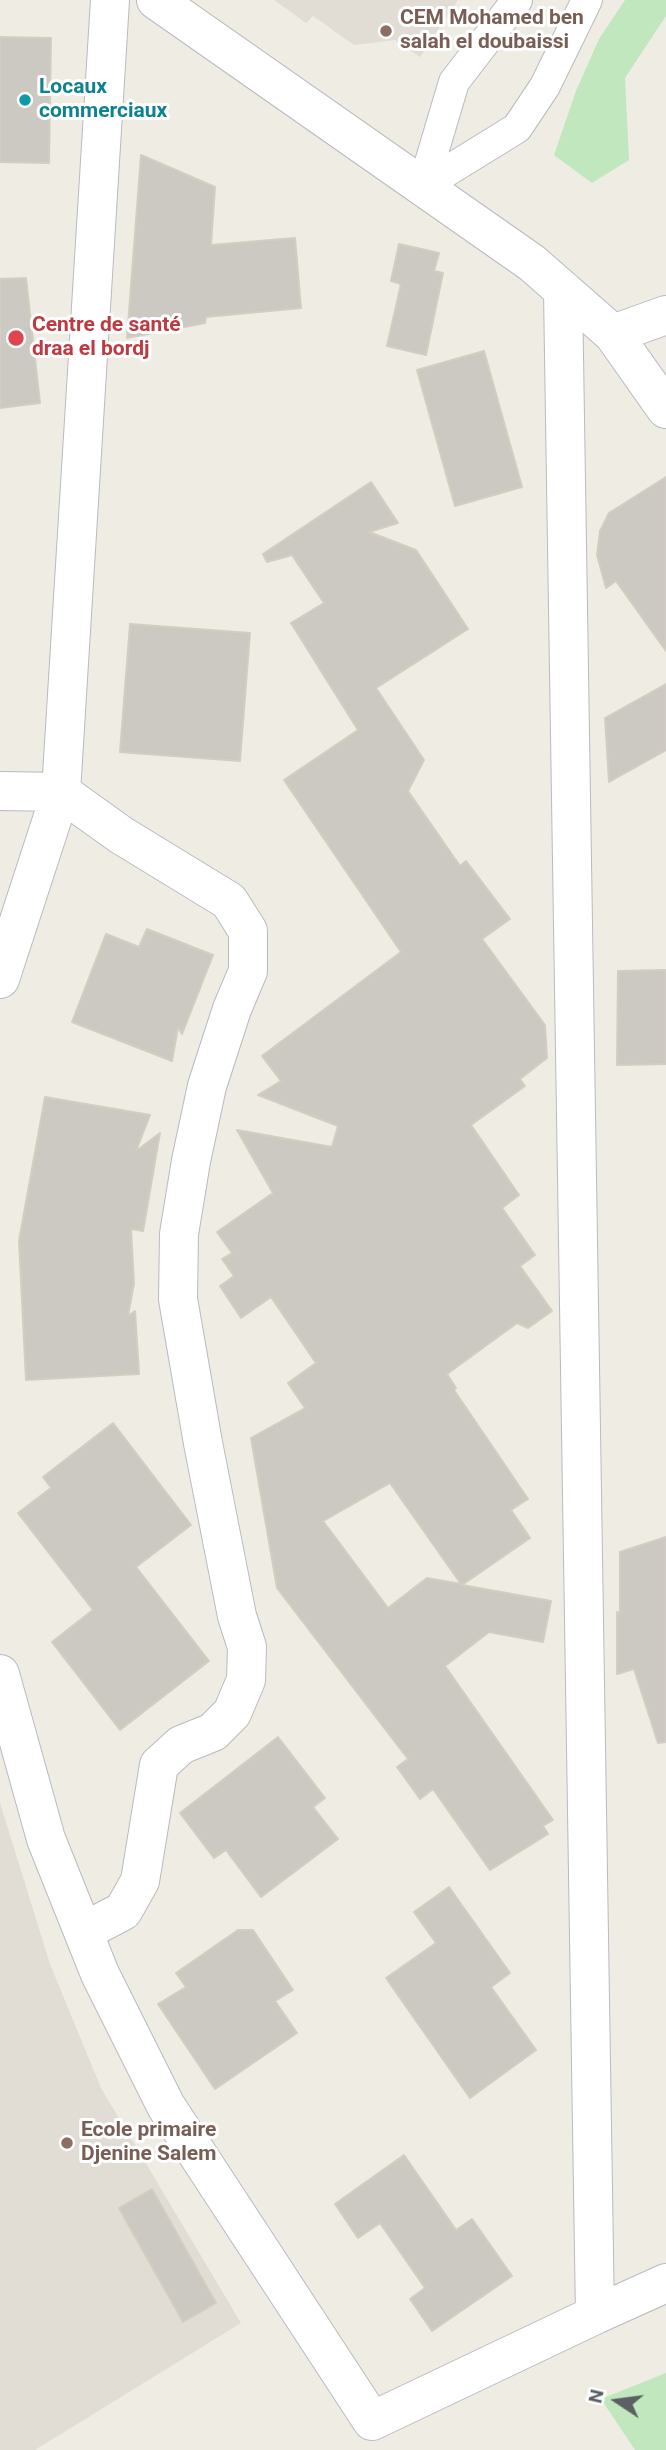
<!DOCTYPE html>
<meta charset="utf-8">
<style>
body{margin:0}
#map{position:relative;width:666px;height:2450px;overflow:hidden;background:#efece3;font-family:Roboto,sans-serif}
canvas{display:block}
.north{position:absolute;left:582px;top:2366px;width:70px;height:70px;-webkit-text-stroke:5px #fff;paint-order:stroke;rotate:283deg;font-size:19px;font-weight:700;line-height:28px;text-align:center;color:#5b6064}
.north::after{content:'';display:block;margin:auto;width:24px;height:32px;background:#5b6064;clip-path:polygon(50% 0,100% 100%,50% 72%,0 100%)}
</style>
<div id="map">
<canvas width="666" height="2450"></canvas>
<div class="north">N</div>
</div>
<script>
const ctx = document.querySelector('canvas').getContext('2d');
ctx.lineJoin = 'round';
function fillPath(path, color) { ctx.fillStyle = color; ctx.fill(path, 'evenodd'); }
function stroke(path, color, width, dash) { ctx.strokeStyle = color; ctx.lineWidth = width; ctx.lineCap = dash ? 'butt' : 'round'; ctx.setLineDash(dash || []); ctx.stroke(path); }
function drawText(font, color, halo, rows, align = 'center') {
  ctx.font = font + ' Roboto,sans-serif'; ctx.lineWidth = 6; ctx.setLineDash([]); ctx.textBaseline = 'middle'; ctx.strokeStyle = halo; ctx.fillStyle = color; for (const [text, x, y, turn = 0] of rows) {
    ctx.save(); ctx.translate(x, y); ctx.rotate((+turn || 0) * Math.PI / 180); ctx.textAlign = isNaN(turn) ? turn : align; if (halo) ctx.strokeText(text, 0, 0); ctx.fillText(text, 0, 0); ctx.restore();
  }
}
fillPath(new Path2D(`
 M274 0H458L420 57 395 40 354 45 313 16 306 23Z
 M0 1803 50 1964 101 2088 241 2323 35 2450H0Z`), '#e1ddd4');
fillPath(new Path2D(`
 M625 0H666V16L625 78 629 160 592 183 554 155 576 91 599 39Z
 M666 2373V2450H635L601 2399Z`), '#c0e7be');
const building = new Path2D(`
 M0 37 51 38 49 163 0 162Z
 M141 155 215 187 211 245 295 238 301 308 206 317 205 323 127 338Z
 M399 244 439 253 434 271 443 273 426 355 387 346 401 284 391 281Z
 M26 278 40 403 0 408V279Z
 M484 351 522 487 455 506 417 370Z
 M666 477V651L616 581 606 588 597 555 600 531 609 513Z
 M371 482 398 523 369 532 416 550 468 629 376 688 424 760 408 791 460 866 466 861 510 919 482 939 545 1025 547 1058 520 1079 525 1086 471 1125 519 1195 502 1208 535 1255 520 1266 552 1311 528 1328 517 1323 447 1374 456 1388 454 1390 528 1499 511 1510 530 1538 462 1585 551 1601 543 1642 489 1632 445 1666 553 1820 543 1826 548 1834 490 1870 433 1789 420 1799 397 1767 408 1759 277 1588 251 1438 305 1408 288 1383 316 1363 271 1297 241 1318 220 1286 234 1276 222 1259 232 1253 217 1232 273 1193 237 1130 332 1147 338 1126 258 1095 281 1081 262 1056 401 952 284 780 358 730 291 623 324 603 292 555 267 562 263 554ZM390 1483 461 1584 427 1578 388 1608 323 1521Z
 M130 624 250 633 240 761 120 752Z
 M666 684V750L609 782 605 718Z
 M147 929 213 955 182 1034 178 1027 172 1061 72 1022 106 934 139 947Z
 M666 970V1064L617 1065 618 971Z
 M45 1097 150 1115 136 1151 160 1133 143 1231 131 1229 134 1283 128 1316 135 1311 139 1374 26 1380 19 1241Z
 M113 1423 191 1525 136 1567 209 1661 120 1730 52 1642 93 1610 18 1513 51 1488 43 1477Z
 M666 1537V1742L658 1743 634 1669 617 1674V1612L620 1613V1552Z
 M278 1737 325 1798 313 1807 338 1839 261 1897 226 1850 214 1858 180 1813Z
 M449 1887 510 1973 491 1987 536 2050 470 2098 386 1978 436 1943 414 1912Z
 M238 1930H253L293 1990 275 2001 297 2033 215 2089 158 2004 186 1987 176 1973Z
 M404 2155 456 2230 472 2219 512 2276 432 2331 410 2299 425 2288 380 2223 358 2238 335 2204Z
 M152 2189 216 2303 183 2322 119 2208Z`);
fillPath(building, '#ccc8c2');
stroke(building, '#d4cdc1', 2);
const service = new Path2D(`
 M423 186 517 128 545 86 587 0
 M423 186 454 82 517 0`);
const minor = new Path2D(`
 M156 0 532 263 613 334 666 409
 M613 334 666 315
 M0 791 61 792 110 0
 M0 979 61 792 121 835 229 901 248 931V971L232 1009 207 1086 191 1161 179 1234 178 1299 203 1443 237 1616 247 1647 246 1680 232 1713 213 1732 181 1745 159 1765 140 1881 123 1911 83 1932
 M0 1674 46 1839 100 1974 166 2106 372 2421 595 2315 563 292
 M595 2315 666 2283`);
stroke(service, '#b8bbc0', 32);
stroke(minor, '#b8bbc0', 40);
stroke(service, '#fff', 30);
stroke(minor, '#fff', 38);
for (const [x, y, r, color] of [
 [386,31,7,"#8d6e63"],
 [25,100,7,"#0f9aa8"],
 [16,338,9,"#e0444e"],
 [67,2143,7,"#8d6e63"]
]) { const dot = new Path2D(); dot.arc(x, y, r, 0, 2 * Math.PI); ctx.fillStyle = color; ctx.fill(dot); stroke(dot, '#fff', 2.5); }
drawText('bold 21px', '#785e54', '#fff', [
 ["CEM Mohamed ben",400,19],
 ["salah el doubaissi",400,43],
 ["Ecole primaire",81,2131],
 ["Djenine Salem",81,2155]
], 'left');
drawText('bold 21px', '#0d838f', '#fff', [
 ["Locaux",39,88],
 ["commerciaux",39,112]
], 'left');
drawText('bold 21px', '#be3a42', '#fff', [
 ["Centre de santé",32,326],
 ["draa el bordj",32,350]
], 'left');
</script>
